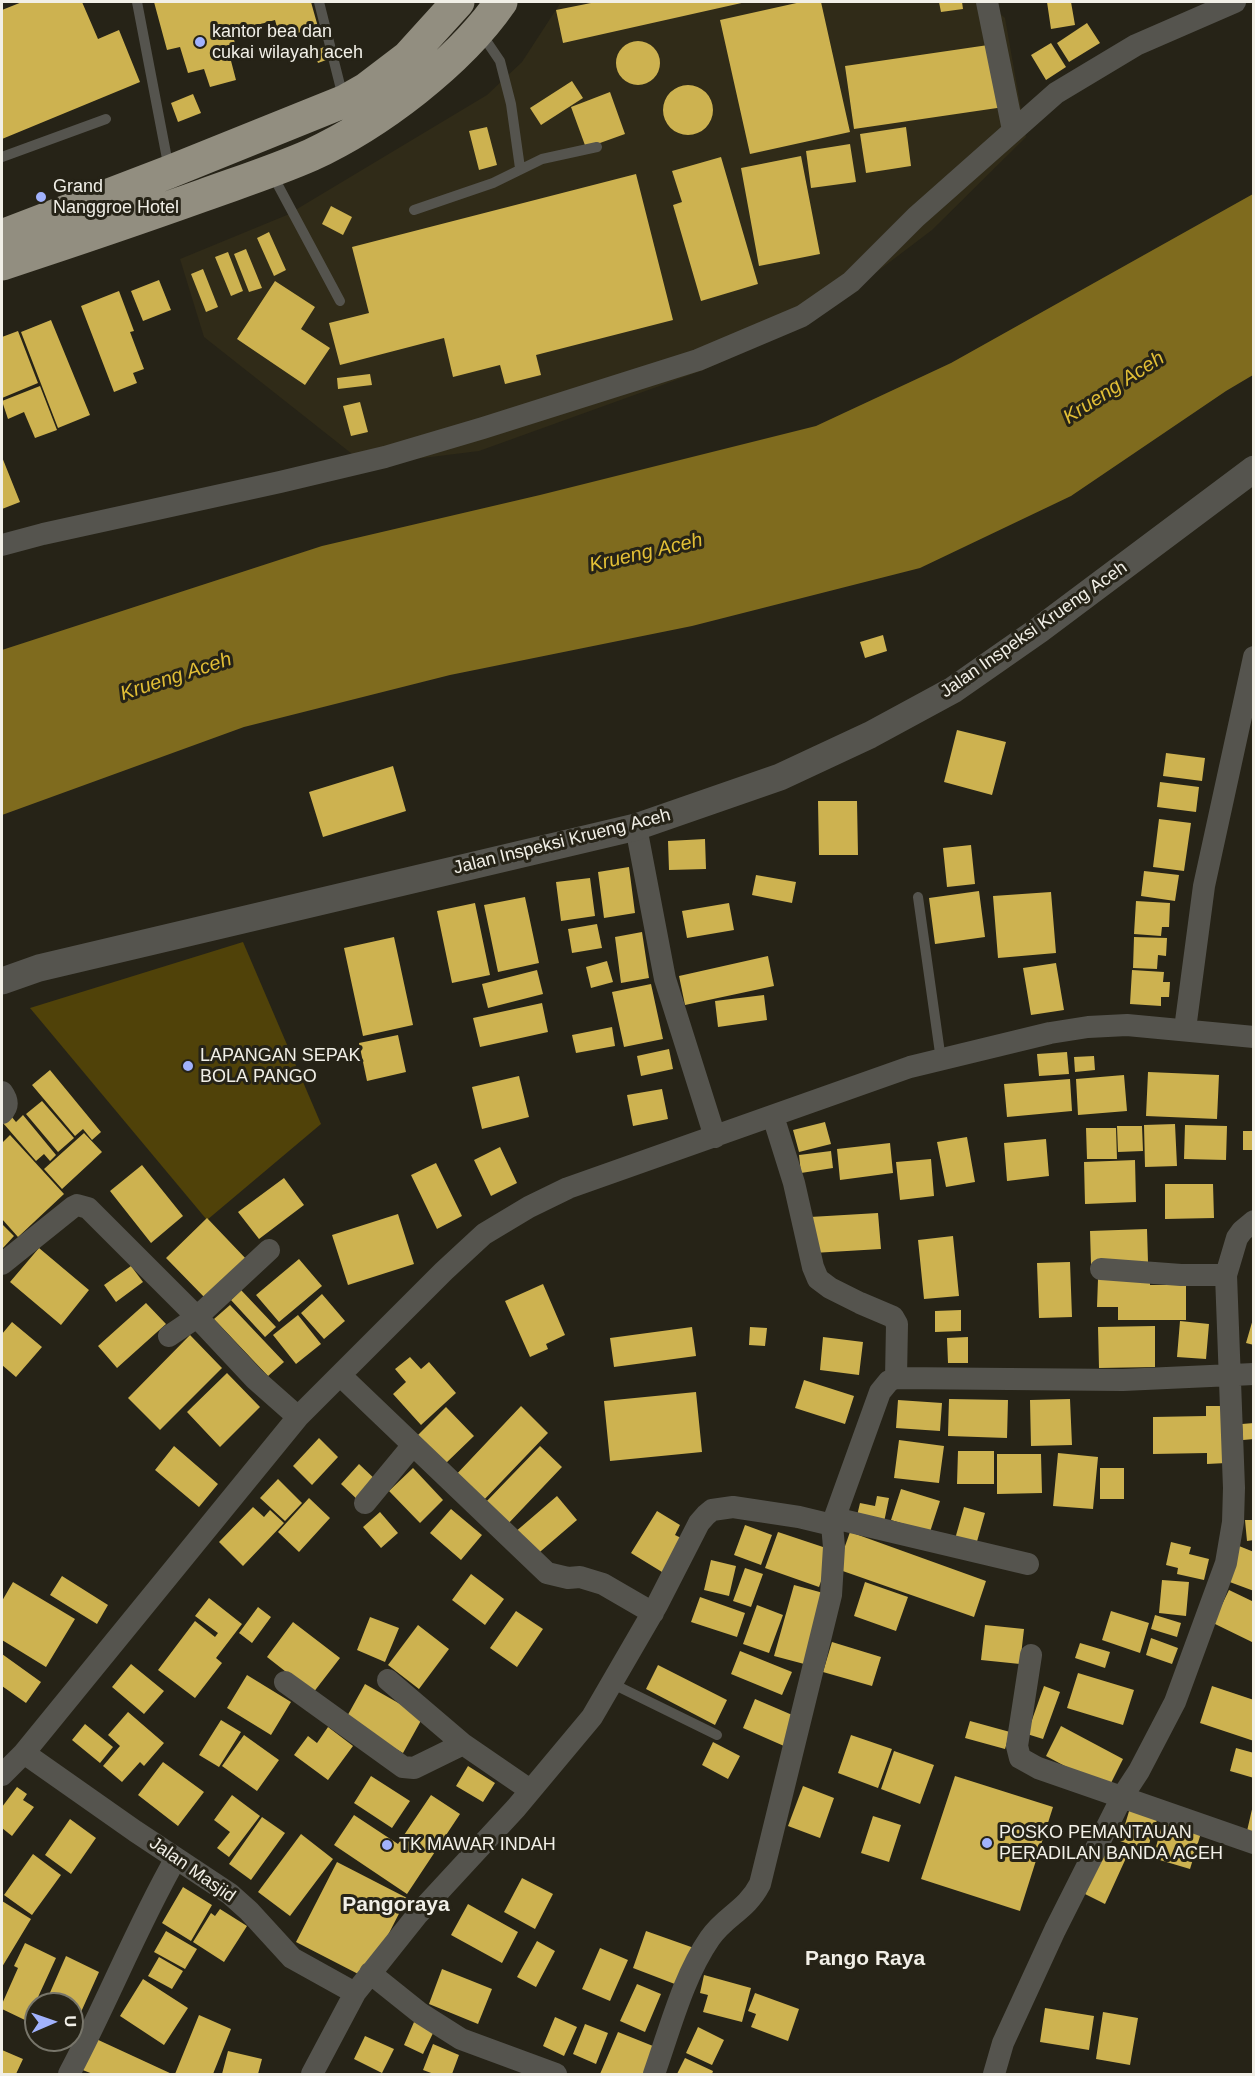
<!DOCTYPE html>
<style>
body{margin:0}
#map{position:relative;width:1255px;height:2076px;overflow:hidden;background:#262317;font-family:Arial,sans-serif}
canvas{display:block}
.frame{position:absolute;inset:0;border:3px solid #f1efe7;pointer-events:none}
.north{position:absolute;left:24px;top:1992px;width:60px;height:60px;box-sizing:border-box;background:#262317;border:2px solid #77756a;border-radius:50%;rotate:88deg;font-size:16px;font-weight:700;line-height:24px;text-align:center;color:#f1efe7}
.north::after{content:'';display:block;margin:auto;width:21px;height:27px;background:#a1b2fd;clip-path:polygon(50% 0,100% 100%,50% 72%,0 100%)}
</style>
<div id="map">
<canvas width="1255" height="2076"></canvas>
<div class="frame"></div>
<div class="north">U</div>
</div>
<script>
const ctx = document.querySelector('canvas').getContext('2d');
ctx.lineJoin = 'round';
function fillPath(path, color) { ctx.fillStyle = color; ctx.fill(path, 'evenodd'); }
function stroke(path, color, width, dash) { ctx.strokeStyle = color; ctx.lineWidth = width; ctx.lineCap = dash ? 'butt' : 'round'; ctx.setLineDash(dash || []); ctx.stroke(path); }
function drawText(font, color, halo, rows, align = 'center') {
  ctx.font = font + ' Arial,sans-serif'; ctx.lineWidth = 6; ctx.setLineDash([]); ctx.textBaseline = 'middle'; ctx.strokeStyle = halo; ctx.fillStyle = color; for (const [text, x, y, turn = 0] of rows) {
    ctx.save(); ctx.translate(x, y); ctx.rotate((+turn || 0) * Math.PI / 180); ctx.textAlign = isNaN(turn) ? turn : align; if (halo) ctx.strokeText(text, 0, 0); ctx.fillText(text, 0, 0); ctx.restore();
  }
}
fillPath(new Path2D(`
 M561 2H987L1005 18 1026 137 932 230 808 324 701 371 479 451 366 465 204 337 180 259 287 215 487 95 522 62Z`), '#302b18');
fillPath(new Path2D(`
 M243 942 321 1124 207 1220 30 1008Z`), '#504209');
fillPath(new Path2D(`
 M1253 194V375L1226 391 1071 496 920 568 692 626 450 675 244 727 2 815V650L322 546 540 495 816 426 951 363Z`), '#7f6b1e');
fillPath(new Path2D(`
 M22 2H82L98 39 119 30 140 82 2 139V10Z
 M154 2H311L318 27 280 38 275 20 232 32 238 55 230 57 236 80 210 87 204 69 188 73 180 47 167 50Z
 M596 2H746L563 43 556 10Z
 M801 2H821L850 132 750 154 720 20Z
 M939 2H962L963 9 941 12Z
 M1047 2H1071L1075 25 1051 29Z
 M1087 23 1100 43 1069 62 1057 43Z
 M616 63a22 22 0 1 1 44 0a22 22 0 1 1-44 0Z
 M1051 43 1066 67 1046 80 1031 55Z
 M995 44 1004 107 854 129 845 66Z
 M324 47 329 59 318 63 314 51Z
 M572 81 583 98 541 125 530 108Z
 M663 110a25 25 0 1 1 50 0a25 25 0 1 1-50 0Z
 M610 92 625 134 586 148 571 107Z
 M193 94 201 113 178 122 171 103Z
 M487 127 497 165 479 170 469 131Z
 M906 127 911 166 866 173 860 134Z
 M850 144 856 182 811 188 806 151Z
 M801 156 820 254 759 266 741 168Z
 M721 157 758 284 701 301 673 205 682 202 672 171Z
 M636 174 673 320 536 355 541 375 505 384 500 365 453 377 444 338 340 365 329 323 369 313 352 247Z
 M331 206 352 217 343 235 322 224Z
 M269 232 286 270 274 276 257 238Z
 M246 249 262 288 249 292 234 254Z
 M228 252 243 291 231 296 215 257Z
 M203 269 218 307 206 312 191 274Z
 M159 280 171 310 143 321 131 291Z
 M275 281 315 307 301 329 330 348 305 385 237 339Z
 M119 291 134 331 130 332 144 369 133 373 137 383 114 392 81 306Z
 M51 320 90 415 58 428 21 332Z
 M18 331 38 383 2 398V337Z
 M370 374 372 385 338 389 337 378Z
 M40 386 57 430 35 438 24 412 8 419 2 401Z
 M360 402 368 432 351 436 343 406Z
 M2 457 20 502 2 509Z
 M883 635 887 651 865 658 860 642Z
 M957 730 1006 742 992 795 944 782Z
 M1166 753 1205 758 1202 781 1163 776Z
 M393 766 406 811 323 837 309 792Z
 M1160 782 1199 787 1196 812 1157 807Z
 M818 801H857L858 855H819Z
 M1159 819 1191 823 1184 871 1153 867Z
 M705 839 706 869 669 870 668 841Z
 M971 845 975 884 947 887 943 848Z
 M629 867 635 913 604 918 598 872Z
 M1144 871 1179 875 1175 901 1141 896Z
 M756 875 796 882 792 903 752 895Z
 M590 878 595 916 561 921 556 882Z
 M979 891 985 937 935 944 929 898Z
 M1051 892 1056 953 998 958 993 896Z
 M525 897 539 963 498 972 484 905Z
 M1136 901 1170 903 1169 927H1162L1161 936 1134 934Z
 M475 903 490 975 452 983 437 911Z
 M729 903 734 930 687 938 682 911Z
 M597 924 602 948 572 953 568 929Z
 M642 932 649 978 621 983 615 937Z
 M394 937 413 1025 363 1036 344 948Z
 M1134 937 1167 938 1166 956 1158 955 1157 969 1133 968Z
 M768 956 774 986 685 1005 679 976Z
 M607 961 613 982 591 988 586 967Z
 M1056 963 1064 1010 1031 1015 1023 968Z
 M537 970 543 994 488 1008 482 984Z
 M1132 970 1164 972 1163 982H1170L1169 997H1161V1006L1130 1004Z
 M651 984 663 1039 624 1047 612 992Z
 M764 995 767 1020 718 1027 715 1001Z
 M542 1003 548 1032 480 1047 473 1018Z
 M612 1027 615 1046 576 1053 572 1035Z
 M398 1035 406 1072 367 1081 359 1043Z
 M669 1049 673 1069 641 1076 637 1056Z
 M1067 1052 1069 1074 1039 1076 1037 1054Z
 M1094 1056 1095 1070 1075 1072 1074 1057Z
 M50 1070 101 1132 92 1140 83 1129 75 1136 32 1085Z
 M1148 1072 1219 1075 1217 1119 1146 1116Z
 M1124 1075 1127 1111 1078 1115 1076 1079Z
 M519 1076 529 1117 482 1129 472 1087Z
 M1070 1079 1072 1111 1007 1117 1004 1084Z
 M662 1089 668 1119 633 1126 627 1095Z
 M42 1101 74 1138 58 1152 26 1114Z
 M23 1115 56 1155 50 1161 44 1154 36 1161 3 1123 11 1116 16 1122Z
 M825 1122 831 1144 799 1152 793 1130Z
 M1175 1124 1177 1166 1145 1167 1144 1125Z
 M1185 1125 1227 1126 1226 1160 1184 1159Z
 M1117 1126H1142L1143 1151 1118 1152Z
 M1086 1128H1116L1117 1159H1087Z
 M1243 1131H1254V1150H1243Z
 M84 1133 102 1152 62 1189 44 1169Z
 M10 1135 64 1194 18 1237 2 1219V1143Z
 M967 1137 975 1182 946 1187 937 1142Z
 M1046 1139 1049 1176 1007 1181 1004 1143Z
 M890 1143 893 1173 840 1180 837 1149Z
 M500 1147 517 1183 491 1196 474 1160Z
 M831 1151 833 1168 801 1173 799 1155Z
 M931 1159 934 1196 900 1200 896 1162Z
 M1135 1160 1136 1202 1085 1204 1084 1162Z
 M436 1163 462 1216 437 1229 411 1175Z
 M142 1165 183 1216 151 1243 110 1191Z
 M284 1178 304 1205 259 1239 238 1212Z
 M1165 1184H1213L1214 1218 1165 1219Z
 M878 1213 881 1249 813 1253 810 1217Z
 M398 1214 414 1264 348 1285 332 1235Z
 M207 1218 248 1261 207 1300 166 1258Z
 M2 1224 14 1236 2 1249Z
 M1147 1229 1148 1262 1091 1264 1090 1231Z
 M953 1236 959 1296 924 1299 918 1240Z
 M39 1248 89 1290 61 1325 10 1282Z
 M299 1259 322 1286 279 1322 256 1295Z
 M1070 1262 1072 1317 1039 1318 1037 1263Z
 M131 1266 143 1282 116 1302 104 1285Z
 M1098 1279H1150V1285H1186V1320H1118V1307H1097Z
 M543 1284 565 1335 546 1344 548 1349 530 1357 505 1301Z
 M241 1290 276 1327 265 1337 231 1300Z
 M322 1294 345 1321 324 1339 301 1313Z
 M146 1303 166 1324 117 1368 98 1346Z
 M230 1305 284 1362 268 1376 214 1319Z
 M961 1310V1331L935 1332V1311Z
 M298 1315 321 1344 296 1364 273 1335Z
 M1253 1319H1254V1345L1246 1343Z
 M1180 1321 1209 1324 1206 1359 1177 1357Z
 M12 1322 42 1347 16 1377 2 1365V1334Z
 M1155 1326V1367L1099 1368 1098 1327Z
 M692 1327 696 1356 614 1367 610 1338Z
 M750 1327 767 1328 765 1346 749 1345Z
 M190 1335 222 1368 160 1430 128 1398Z
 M823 1337 863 1342 859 1375 820 1370Z
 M968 1337V1363H948L947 1338Z
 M410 1357 421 1369 429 1362 456 1393 421 1425 393 1394 406 1382 395 1369Z
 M227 1373 260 1407 220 1447 187 1412Z
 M804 1380 854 1396 845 1424 795 1408Z
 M696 1392 702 1452 610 1461 604 1401Z
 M949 1399 1008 1400 1007 1438 948 1436Z
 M1070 1399 1072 1445 1031 1446 1030 1400Z
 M898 1400 942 1403 940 1431 896 1428Z
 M521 1406 548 1433 480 1504 453 1478Z
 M1206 1406H1226V1463L1207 1464V1453L1153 1454V1417L1206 1416Z
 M446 1407 474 1436 445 1464 418 1435Z
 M1254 1423V1439L1243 1440 1242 1424Z
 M319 1438 338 1457 312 1485 293 1466Z
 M899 1440 944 1446 939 1483 894 1478Z
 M174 1446 218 1484 199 1507 155 1470Z
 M540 1446 562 1467 505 1527 483 1505Z
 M958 1451H994V1484H957Z
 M1058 1453 1098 1457 1093 1509 1053 1506Z
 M997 1454H1041L1042 1493 997 1494Z
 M359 1464 378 1482 360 1502 341 1484Z
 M413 1468 443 1500 420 1523 389 1491Z
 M1100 1468H1124V1499H1100Z
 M278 1479 302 1503 285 1521 260 1498Z
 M901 1489 940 1501 930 1532 891 1520Z
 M557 1496 577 1520 534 1557 514 1533Z
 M877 1496 889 1498 883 1527 856 1520 860 1503 875 1506Z
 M309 1498 330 1518 299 1552 278 1532Z
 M253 1507 264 1517 270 1510 284 1523 243 1566 219 1542Z
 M964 1507 985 1513 976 1545 955 1539Z
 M451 1509 482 1535 461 1560 430 1533Z
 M657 1511 680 1525 675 1535 683 1539 662 1572 631 1553Z
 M380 1512 398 1533 381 1548 363 1527Z
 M1245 1520H1254V1540L1247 1541Z
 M745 1525 772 1535 761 1565 734 1555Z
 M778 1532 832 1550 819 1587 765 1568Z
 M850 1532 986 1581 974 1617 837 1569Z
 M1171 1542 1191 1547 1189 1554 1209 1559 1204 1580 1177 1574 1178 1568 1166 1565Z
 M1239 1546 1254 1552V1591L1227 1581Z
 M711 1560 736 1566 729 1596 704 1590Z
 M745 1568 763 1574 751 1607 733 1601Z
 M471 1574 504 1599 485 1625 452 1600Z
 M62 1576 108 1605 97 1624 50 1595Z
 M1162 1580 1189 1582 1186 1616 1159 1613Z
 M13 1582 75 1619 46 1667 2 1640V1601Z
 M865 1582 908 1597 896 1631 854 1616Z
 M794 1585 827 1594 808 1665 774 1656Z
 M1229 1590 1254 1602V1643L1213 1623Z
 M700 1597 745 1613 737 1637 691 1622Z
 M209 1598 242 1624 216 1658 222 1663 195 1698 158 1670 195 1621 215 1637 218 1633 195 1616Z
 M757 1605 783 1615 769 1653 743 1644Z
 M258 1607 271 1617 252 1643 239 1633Z
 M516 1611 543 1629 517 1667 490 1648Z
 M1111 1611 1149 1623 1140 1653 1102 1640Z
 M1155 1615 1181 1623 1177 1637 1151 1629Z
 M370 1617 399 1628 385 1662 357 1650Z
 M293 1622 340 1658 313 1693 267 1657Z
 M418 1625 449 1649 419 1689 388 1665Z
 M985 1625 1024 1629 1020 1664 981 1660Z
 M1151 1638 1178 1648 1172 1664 1146 1655Z
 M832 1642 881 1657 872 1686 823 1672Z
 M1080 1643 1110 1652 1105 1668 1075 1658Z
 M740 1651 792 1672 782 1695 731 1674Z
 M2 1654 41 1682 26 1703 2 1686Z
 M131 1664 164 1691 144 1714 112 1687Z
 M658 1665 727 1700 715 1725 646 1689Z
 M1078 1673 1134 1690 1123 1725 1067 1708Z
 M247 1675 291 1702 271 1735 227 1708Z
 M365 1684 423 1717 403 1753 345 1720Z
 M1044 1686 1060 1692 1043 1739 1027 1734Z
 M1212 1686 1254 1700V1741L1200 1723Z
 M755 1699 797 1717 784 1746 743 1728Z
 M128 1712 164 1743 144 1766 140 1762 122 1782 103 1766 120 1746 108 1735Z
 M221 1720 241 1732 219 1767 199 1755Z
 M970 1721 1010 1732 1005 1749 965 1738Z
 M85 1724 113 1747 100 1763 72 1740Z
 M1061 1726 1123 1759 1108 1789 1046 1756Z
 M328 1727 353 1746 328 1780 294 1755 308 1736 317 1743Z
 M244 1735 279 1760 257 1791 222 1766Z
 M851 1735 892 1749 878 1788 838 1773Z
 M713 1742 740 1756 728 1779 702 1765Z
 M1236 1748 1254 1753V1778L1230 1771Z
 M894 1751 934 1765 920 1804 881 1789Z
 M163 1762 204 1792 178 1826 138 1795Z
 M468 1766 495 1783 483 1802 456 1786Z
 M371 1776 410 1801 392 1828 354 1803Z
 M955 1776 1053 1807 1020 1911 921 1879Z
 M803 1786 834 1798 820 1838 788 1826Z
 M17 1787 27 1794 23 1800 34 1807 12 1836 2 1828V1807Z
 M232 1795 260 1816 229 1857 217 1848 230 1832 214 1820Z
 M431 1795 460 1814 407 1894 334 1845 354 1815 398 1844Z
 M1253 1805 1254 1806V1832L1247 1831Z
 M1130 1808 1158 1817 1147 1850 1120 1841Z
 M873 1816 901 1825 889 1862 861 1853Z
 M262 1817 285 1833 251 1880 229 1864Z
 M70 1819 96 1838 71 1874 45 1855Z
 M1163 1821 1201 1833 1190 1869 1153 1858Z
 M301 1834 333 1859 290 1916 258 1892Z
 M1106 1849 1126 1858 1105 1904 1085 1894Z
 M33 1854 61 1875 32 1915 4 1895Z
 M337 1862 407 1898 366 1978 296 1942Z
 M522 1878 553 1894 535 1929 504 1912Z
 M183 1887 212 1905 191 1941 162 1923Z
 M2 1901 31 1919 2 1967Z
 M468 1904 518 1932 502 1963 451 1935Z
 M220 1909 247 1926 224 1962 193 1942 211 1913 215 1916Z
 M166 1931 197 1949 185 1969 154 1952Z
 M646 1931 694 1948 680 1986 633 1968Z
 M537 1941 555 1951 536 1987 517 1977Z
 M25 1943 56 1958 27 2021 2 2009V2004L18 1968 14 1966Z
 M600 1948 628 1960 610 2001 582 1989Z
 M66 1956 99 1972 72 2032V2004H45Z
 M159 1957 183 1971 172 1989 148 1976Z
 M442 1969 492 1989 478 2024 429 2004Z
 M704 1975 751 1988 742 2022 703 2012 708 1995 700 1993Z
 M143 1979 188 2008 164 2045 120 2016Z
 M637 1984 661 1994 645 2032 620 2021Z
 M755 1993 799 2009 788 2041 751 2027 756 2014 748 2011Z
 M1045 2008 1094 2016 1089 2050 1040 2042Z
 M1103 2012 1138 2018 1130 2065 1096 2059Z
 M199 2015 231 2029 213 2074H175Z
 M555 2017 577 2027 564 2056 543 2046Z
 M414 2022 434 2031 423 2054 404 2045Z
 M585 2024 608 2033 596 2064 573 2054Z
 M698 2027 724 2040 712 2065 686 2053Z
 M618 2032 658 2048 647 2074H600Z
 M365 2036 394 2049 382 2073 354 2059Z
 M94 2038 172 2074H93L80 2069Z
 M433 2044 459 2055 452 2074H434L423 2070Z
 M2 2050 23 2059 16 2074H2Z
 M228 2051 262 2059 258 2074H222Z
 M685 2058 713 2071 712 2074H677Z`), '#cdb250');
stroke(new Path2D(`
 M137 2 169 169
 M319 2 343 97
 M481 33 500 61 511 104 520 168
 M2 157 106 119
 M272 174 340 301
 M414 210 493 183 542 159 597 147
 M918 897 941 1060
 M611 1683 717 1735`), '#55544e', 10);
stroke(new Path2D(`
 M987 2 1013 130
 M2 545 43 534 280 482 385 457 483 428 698 360 802 316 851 282 916 217 1056 93 1136 45 1235 2
 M636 827 665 979 715 1137
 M1185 1029 1204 886 1254 657
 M2 1092C7 1099 9 1106 2 1113
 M773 1116 794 1183 813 1267 818 1279 830 1288 860 1303 893 1317 897 1324 896 1378
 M2 1264 73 1207 77 1205 88 1208 197 1317 255 1379 298 1417
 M1101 1269 1181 1275H1226
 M169 1336 197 1317 269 1250
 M340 1375 547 1573 568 1578 580 1577 603 1584 653 1613
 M365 1503 413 1445
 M834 1518 1028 1564
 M1031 1655 1017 1746 1020 1758 1038 1768 1254 1843
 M388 1680 463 1744 530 1790
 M285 1682 403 1767 414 1768 463 1744
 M24 1753 135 1831 230 1894 249 1911 292 1958 355 1993
 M2 1775 24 1753 298 1417 444 1271 484 1234 529 1207 568 1188 910 1067 1050 1033 1088 1027 1127 1025 1254 1037
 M370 1973 420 2013 461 2039 556 2074
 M69 2074C107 2003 136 1928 176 1858
 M312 2074 355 1993 418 1914 516 1808 592 1717 657 1605 699 1523 706 1515 712 1510 733 1507 799 1517 832 1525 880 1392 889 1381 896 1378 1123 1380 1254 1374
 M654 2074C670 2029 683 1977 710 1938 726 1915 746 1911 760 1884L831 1595 834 1547 832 1525
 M994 2074 1003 2043 1055 1930 1122 1797 1139 1771 1175 1702 1226 1563 1233 1522 1234 1488 1226 1275 1237 1238 1242 1231 1254 1221`), '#55544e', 22);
stroke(new Path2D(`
 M2 981 39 968 636 827 780 777 870 735 953 690 1039 630 1254 469`), '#55544e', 27);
stroke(new Path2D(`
 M2 236 169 172 345 101 366 89 408 57 458 2
 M2 264C69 242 137 219 204 195 240 182 277 170 311 155 378 124 459 63 501 2`), '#928e80', 33);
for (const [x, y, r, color] of [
 [200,42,6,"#a1b2fd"],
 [41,197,6,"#a1b2fd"],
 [188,1066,6,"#a1b2fd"],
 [987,1843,6,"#a1b2fd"],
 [387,1845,6,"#a1b2fd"]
]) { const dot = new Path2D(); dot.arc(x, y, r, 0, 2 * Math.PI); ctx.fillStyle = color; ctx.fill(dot); stroke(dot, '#262317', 2); }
drawText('18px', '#f1efe7', '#262317', [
 ["kantor bea dan",212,32],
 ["cukai wilayah aceh",212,53],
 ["Grand",53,187],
 ["Nanggroe Hotel",53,208],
 ["LAPANGAN SEPAK",200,1056],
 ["BOLA PANGO",200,1077],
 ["POSKO PEMANTAUAN",999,1833],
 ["PERADILAN BANDA ACEH",999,1854],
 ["TK MAWAR INDAH",399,1845]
], 'left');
drawText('18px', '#f1efe7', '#262317', [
 ["Jalan Inspeksi Krueng Aceh",1034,630,-35],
 ["Jalan Inspeksi Krueng Aceh",562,842,-14],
 ["Jalan Masjid",192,1870,35]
]);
drawText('italic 20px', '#e2bf36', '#262317', [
 ["Krueng Aceh",1114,388,-33],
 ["Krueng Aceh",646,553,-13],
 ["Krueng Aceh",176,677,-18]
]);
drawText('bold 21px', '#f1efe7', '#262317', [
 ["Pangoraya",396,1905],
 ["Pango Raya",865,1959]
]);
</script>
